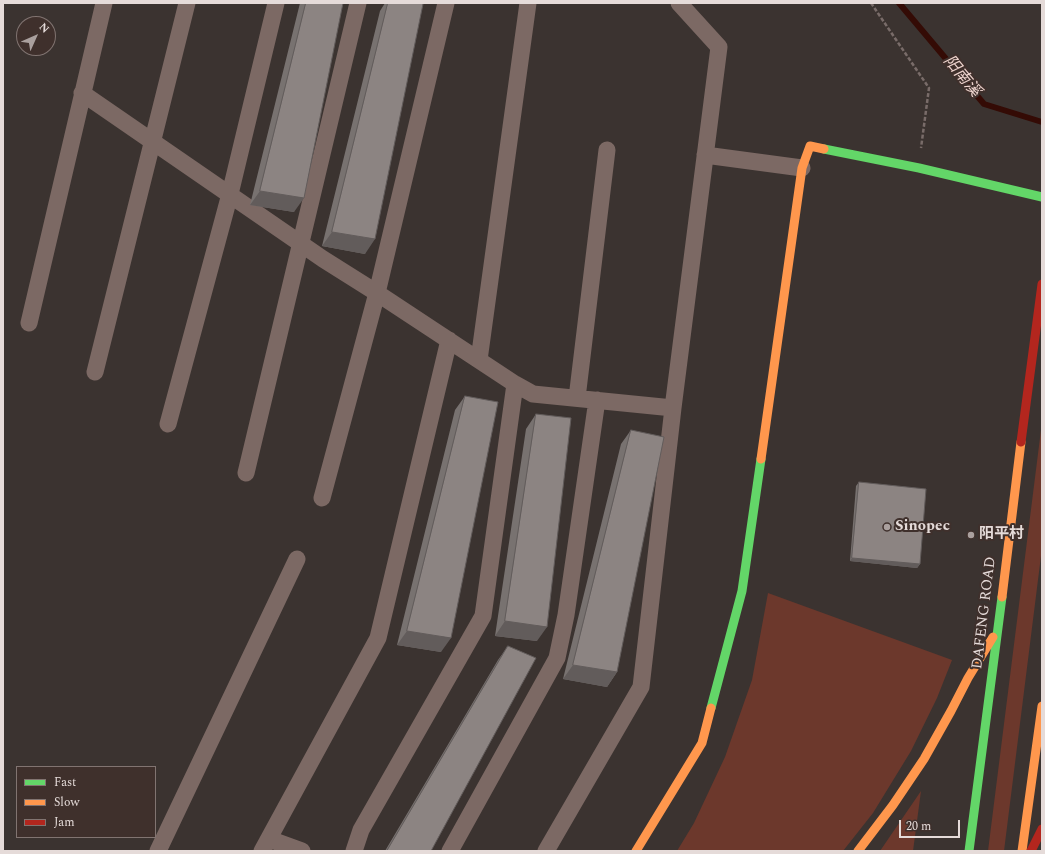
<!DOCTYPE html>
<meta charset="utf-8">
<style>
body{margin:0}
#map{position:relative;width:1045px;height:854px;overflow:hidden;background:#3b3330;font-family:Spectral,serif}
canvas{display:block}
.frame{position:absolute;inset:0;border:4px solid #e5dbd9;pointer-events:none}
.legend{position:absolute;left:16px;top:766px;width:140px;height:72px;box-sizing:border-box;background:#3f302c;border:1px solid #817471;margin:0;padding:5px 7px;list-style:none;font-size:12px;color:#e5dbd9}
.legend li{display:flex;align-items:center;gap:8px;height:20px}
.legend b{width:20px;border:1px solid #817471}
.north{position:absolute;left:16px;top:16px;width:40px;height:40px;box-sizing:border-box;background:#3f302c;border:1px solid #817471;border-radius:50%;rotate:45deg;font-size:11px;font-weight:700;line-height:16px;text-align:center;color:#e5dbd9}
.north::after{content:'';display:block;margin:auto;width:14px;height:18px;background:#aaa09e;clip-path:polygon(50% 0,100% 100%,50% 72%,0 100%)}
.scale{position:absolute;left:899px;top:820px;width:61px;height:18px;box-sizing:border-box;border:2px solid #e5dbd9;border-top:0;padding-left:5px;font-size:12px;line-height:14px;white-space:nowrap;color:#e5dbd9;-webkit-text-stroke:3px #3f302c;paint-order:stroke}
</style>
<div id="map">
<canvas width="1045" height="854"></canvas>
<div class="frame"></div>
<ul class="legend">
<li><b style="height:5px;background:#63d668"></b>Fast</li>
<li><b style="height:5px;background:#ff974d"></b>Slow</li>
<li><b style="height:5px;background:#b3261e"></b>Jam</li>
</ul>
<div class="north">N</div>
<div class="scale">20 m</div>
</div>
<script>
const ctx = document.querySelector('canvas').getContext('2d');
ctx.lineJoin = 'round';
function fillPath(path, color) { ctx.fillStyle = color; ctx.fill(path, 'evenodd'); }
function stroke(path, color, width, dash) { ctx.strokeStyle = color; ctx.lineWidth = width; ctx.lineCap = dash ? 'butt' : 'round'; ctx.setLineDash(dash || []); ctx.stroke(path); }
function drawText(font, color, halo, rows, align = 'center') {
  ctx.font = font + ' Spectral,"Noto Sans SC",serif'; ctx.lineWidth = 4; ctx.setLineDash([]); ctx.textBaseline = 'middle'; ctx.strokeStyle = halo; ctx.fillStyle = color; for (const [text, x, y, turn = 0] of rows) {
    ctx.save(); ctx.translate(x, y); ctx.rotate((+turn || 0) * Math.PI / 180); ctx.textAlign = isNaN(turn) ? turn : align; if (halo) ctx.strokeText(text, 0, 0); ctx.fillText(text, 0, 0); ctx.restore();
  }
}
fillPath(new Path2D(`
 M1042 422V548L1004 851H988Z
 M768 593 952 660 937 698 911 751 873 813 843 851H677L694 823 725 757 752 680Z
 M921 791 913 851H880Z`), '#6c382c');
stroke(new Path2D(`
 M899 3 984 104 1042 122`), '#340b05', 6);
stroke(new Path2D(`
 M871 3 929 88 921 148`), '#796c69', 2.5, [4, 2]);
stroke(new Path2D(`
 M82 93 323 259 377 293 515 384 533 394 673 408
 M705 155 802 168
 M29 323 104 3
 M479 360 528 3
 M95 372 187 3
 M577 398 607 150
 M168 424 230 194 276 3
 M246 473 358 3
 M322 498 377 293 446 3
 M269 839 302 851
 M158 851 297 559
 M262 851 378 638 449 340
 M354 851 361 830 483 616 515 384
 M450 851 557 658 566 615 597 400
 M546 851 641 687 673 408 719 47 679 3`), '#7c6964', 17);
stroke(new Path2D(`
 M824 149 919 168 1042 197
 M711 708 742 591 761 459
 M969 851 1002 597`), '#63d668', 9);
stroke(new Path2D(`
 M761 459 802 168 810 146 824 149
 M1002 597 1021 442
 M636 851 702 743 711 708
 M858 851 893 805 924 759 951 711 968 678 993 637
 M1022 851 1042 706`), '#ff974d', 9);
stroke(new Path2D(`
 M1021 442 1042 284
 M1031 851 1042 829`), '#b3261e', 9);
fillPath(new Path2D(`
 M300 3H343L294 212 250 205Z
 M385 3H420L365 254 322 246 380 11Z
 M465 396 441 652 397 645 455 410Z
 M536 414 537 641 495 636 526 429Z
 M631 430 617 672 607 687 563 679 621 444Z
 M859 482 920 564 917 568 850 561 856 486Z
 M508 646 431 851H385L498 660Z`), '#787270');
fillPath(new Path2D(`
 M260 191 304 198 294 212 250 205Z
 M332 232 375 239 365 254 322 246Z
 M852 558 920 564 917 568 850 561Z
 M505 621 547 627 537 641 495 636Z
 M407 631 451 638 441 652 397 645Z
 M573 665 617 672 607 687 563 679Z`), '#625c5b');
const building = new Path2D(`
 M306 3H343L304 198 260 191Z
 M388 3H420L423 4 375 239 332 232Z
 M465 396 498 402 451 638 407 631Z
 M536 414 571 418 547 627 505 621Z
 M631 430 664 437 617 672 573 665Z
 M859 482 926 489 920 564 852 558Z
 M508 646 536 658 431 851H387Z`);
fillPath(building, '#8c8482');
stroke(building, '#625c5b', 1);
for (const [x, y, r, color] of [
 [887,527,4,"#aaa09e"],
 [971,535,4,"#aaa09e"]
]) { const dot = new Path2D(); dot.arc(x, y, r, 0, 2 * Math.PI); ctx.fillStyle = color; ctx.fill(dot); stroke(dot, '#3f302c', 1.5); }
drawText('bold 15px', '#e5dbd9', '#3f302c', [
 ["Sinopec",895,527],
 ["阳平村",979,535]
], 'left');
drawText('15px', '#e5dbd9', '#3f302c', [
 ["DAFENG ROAD",985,613,-83]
]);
drawText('italic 16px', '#eed4ce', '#3f302c', [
 ["阳南溪",961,77,50]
]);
</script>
